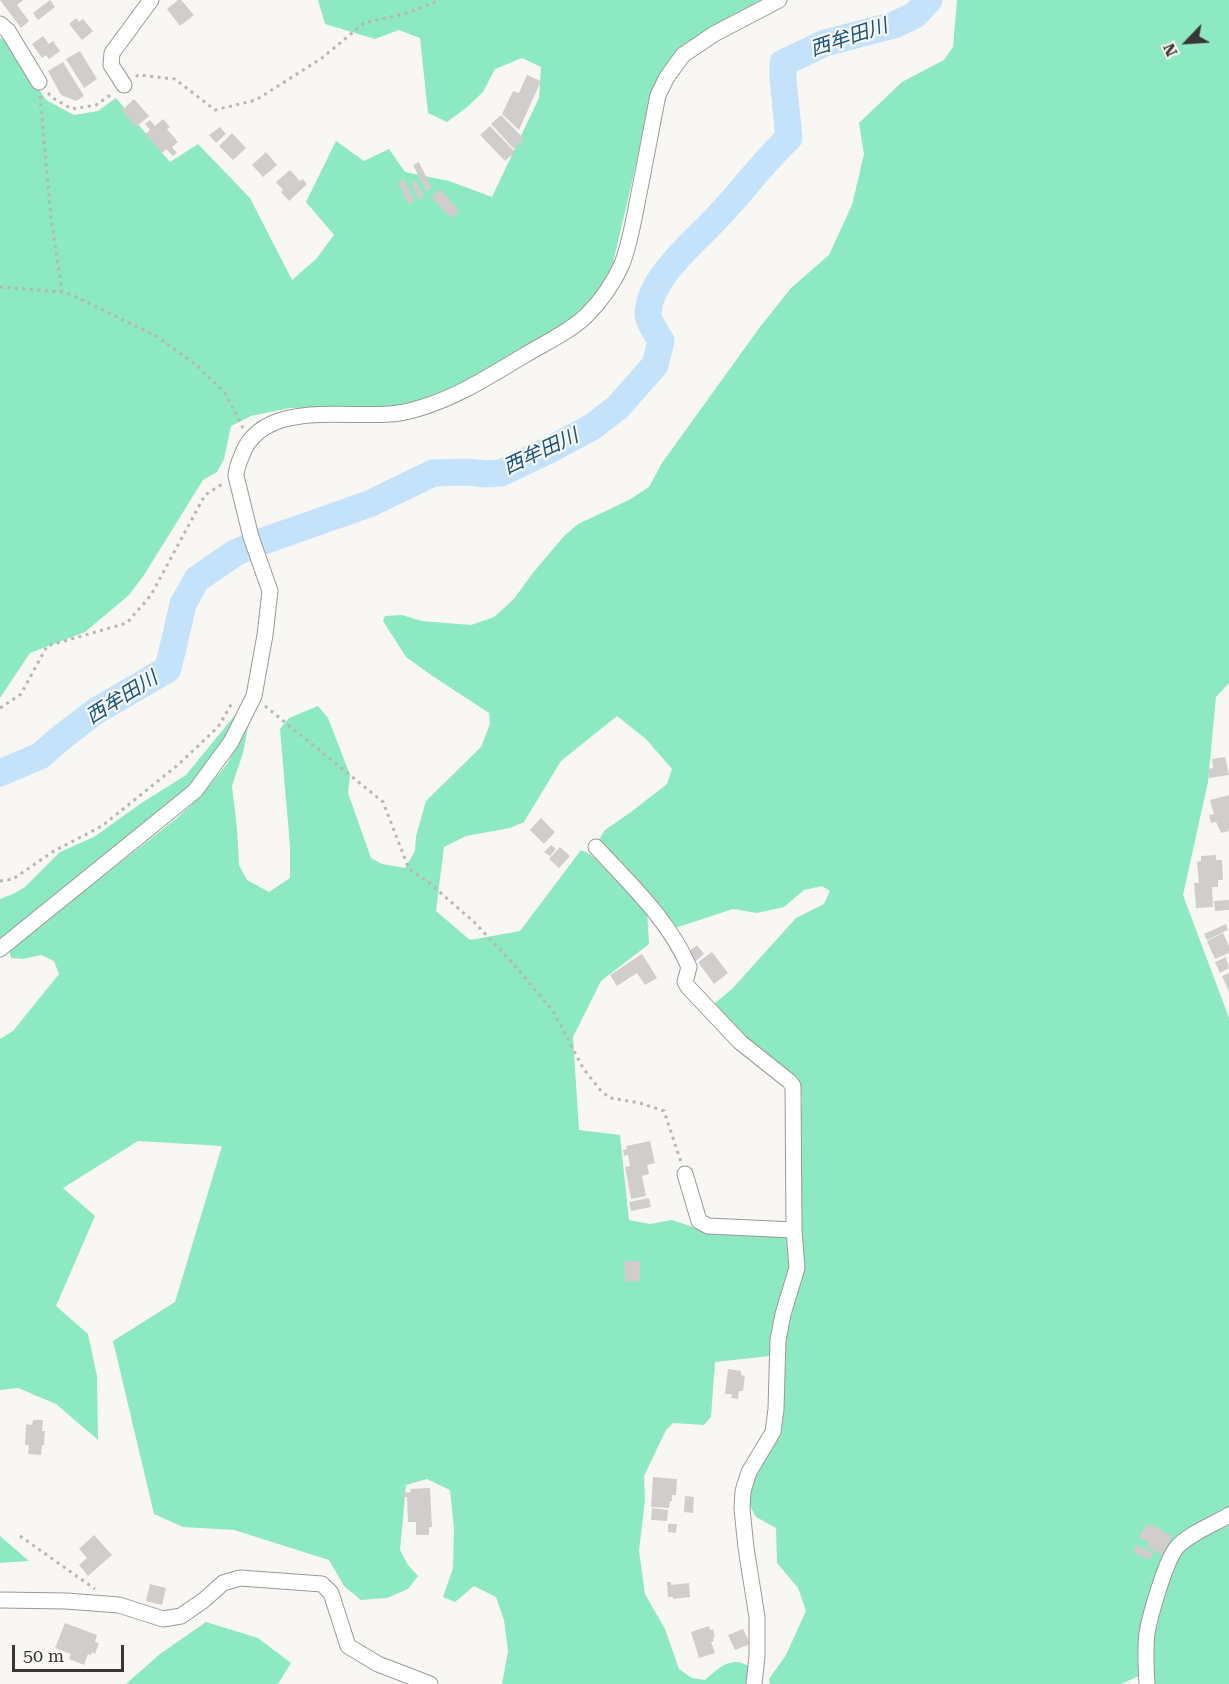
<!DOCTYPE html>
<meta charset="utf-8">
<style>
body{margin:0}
#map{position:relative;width:1229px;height:1684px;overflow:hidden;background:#f9f7f4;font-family:"Roboto Serif",serif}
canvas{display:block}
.north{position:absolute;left:1157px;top:12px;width:60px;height:60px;-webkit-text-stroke:4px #f9f7f4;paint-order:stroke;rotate:245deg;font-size:16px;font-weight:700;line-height:24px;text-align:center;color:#383736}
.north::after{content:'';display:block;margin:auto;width:21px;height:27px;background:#383736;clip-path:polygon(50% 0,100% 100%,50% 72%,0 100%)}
.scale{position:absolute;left:12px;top:1645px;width:112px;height:27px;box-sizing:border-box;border:3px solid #383736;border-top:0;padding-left:8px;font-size:18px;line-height:21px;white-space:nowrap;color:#383736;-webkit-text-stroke:4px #f9f7f4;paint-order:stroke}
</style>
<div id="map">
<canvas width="1229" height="1684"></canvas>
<div class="north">N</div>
<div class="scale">50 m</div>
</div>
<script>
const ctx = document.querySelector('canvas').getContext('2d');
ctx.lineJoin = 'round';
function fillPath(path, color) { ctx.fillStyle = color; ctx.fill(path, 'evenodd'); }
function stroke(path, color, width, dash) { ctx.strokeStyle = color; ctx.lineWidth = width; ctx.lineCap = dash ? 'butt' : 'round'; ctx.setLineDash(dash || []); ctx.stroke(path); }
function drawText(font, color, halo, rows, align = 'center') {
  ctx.font = font + ' "Roboto Serif","Noto Sans JP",serif'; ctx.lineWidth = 4.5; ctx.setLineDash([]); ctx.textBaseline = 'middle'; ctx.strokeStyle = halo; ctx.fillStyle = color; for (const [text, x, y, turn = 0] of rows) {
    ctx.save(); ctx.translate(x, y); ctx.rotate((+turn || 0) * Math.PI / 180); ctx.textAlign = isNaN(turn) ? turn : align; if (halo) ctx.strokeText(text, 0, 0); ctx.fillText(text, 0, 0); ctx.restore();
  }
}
fillPath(new Path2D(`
 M318 0H761C732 15 703 29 679 51 646 82 646 119 637 160 629 195 621 229 613 263L606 279 585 306 563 325 445 392 413 403 373 409 351 407 290 408 251 416 231 426 224 459 217 472 203 480 144 575 129 595 85 632 30 653 0 698V38L9 42 46 100 74 115 98 111 116 98 170 162 198 144 250 198 292 280 316 259 334 235 306 202 336 141 364 161 389 149 405 172 449 181 492 197 539 98 541 67 522 58 495 69 483 92 466 108 447 122 428 113 420 38 399 30 375 39 325 24Z
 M957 0H1229V683L1216 697 1208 782 1183 895 1229 1018V1684H1154L1150 1671 1121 1684H770L769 1679 786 1655 806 1611 798 1588 777 1563 776 1528 756 1517 750 1506 747 1492 779 1428 784 1342 802 1272 798 1219 800 1121 802 1097 798 1083 717 1016 715 1003 732 989 796 918 824 904 830 891 822 886 804 890 784 907 757 913 733 909 675 928 598 841 605 830 631 812 667 784 672 769 646 739 617 716 561 761 524 822 510 828 466 836 444 847 436 911 470 940 520 931 581 850 590 854 647 910 649 944 601 981 573 1037 579 1130 620 1135 629 1220 650 1224 672 1220 702 1230 790 1237 791 1268 774 1329 770 1356 715 1362 711 1417 704 1425 673 1423 666 1430 644 1476 645 1500 639 1551 645 1594 665 1629 679 1669 692 1678 705 1680C720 1667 732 1655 750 1667L749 1684H502L508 1651 504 1620 496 1597 474 1586 455 1602 443 1597 453 1568 454 1528 450 1490 427 1479 406 1485 400 1550 408 1565 418 1576 408 1589 387 1598 361 1600 344 1586 329 1560 234 1530 183 1527 154 1514 113 1341 175 1302 222 1146 138 1141 63 1188 95 1216 56 1306 88 1334 97 1376 98 1440 56 1404 18 1388 0 1390V1039L13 1031 59 974 54 961 41 955 23 959 11 958 9 950 177 818 200 797 227 764 248 727 243 753 232 786 237 828 239 865 247 880 269 892 290 878V846L280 729 289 718 318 706 328 718 350 775 348 793 371 858 382 864 405 868 415 851 416 836 426 801 481 747 490 724 489 713 431 675 406 657 383 621 385 616 402 615 422 621 471 625 494 617 514 599 532 574 564 536 578 524 629 500 649 487 662 463 760 327 791 288 829 255 852 205 864 154 859 123 902 82 944 60 953 47Z
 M235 715C226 744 208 765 189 787L0 942V899L13 894 25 887 60 852 94 837 140 804 186 775Z
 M0 1536 29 1561 0 1563Z
 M206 1622 258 1638 291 1663 278 1684H126L160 1654Z`), '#8de9c1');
stroke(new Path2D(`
 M0 773 40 756 62 737 96 711 168 669 183 604 197 579 235 553 255 544 369 504 433 473 466 472 486 474 501 473 549 450 592 427 618 407 655 365 661 341C657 333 647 321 648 312 651 274 700 238 724 210 746 186 765 160 789 138L783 79V63L825 43 894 25 915 15 929 0`), '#c4e3fb', 27);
fillPath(new Path2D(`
 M0 0H23L17 5 29 21 21 28Z
 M50 0 55 7 38 20 33 13Z
 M178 0H181L194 15 180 26 167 9Z
 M76 18 79 22 83 19 93 31 82 40 69 24Z
 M43 36 49 44 53 41 60 51 49 59 46 55 42 58 32 44Z
 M80 51 97 79 84 88 66 59Z
 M63 62 84 96 76 101 61 95 48 71Z
 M527 75 541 81 519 130 502 114 513 91 519 93Z
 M134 99 149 116 136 127 122 110Z
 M501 115 524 139 514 149 491 124Z
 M163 119 170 127 167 129 178 142 172 147 177 153 173 156 166 149 162 153 145 134 150 130 145 124 150 120 155 126Z
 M490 126 515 152 505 161 480 135Z
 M220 127 226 134 216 143 209 135Z
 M232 133 246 148 233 160 219 146Z
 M266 152 277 165 263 177 252 165Z
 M419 162 432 189 426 191 413 165Z
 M290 170 300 181 303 179 307 184 289 201 281 192 283 190 276 182Z
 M404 179 415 201 408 204 398 182Z
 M416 181 424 197 419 200 411 183Z
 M440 189 459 211 451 218 431 197Z
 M1225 757 1229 775 1209 778 1208 769 1213 768 1212 759Z
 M1229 795V831L1221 833 1216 822 1211 823 1209 815 1214 814 1210 800Z
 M541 818 555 832 544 844 530 830Z
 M551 845 556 849 550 856 544 852Z
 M560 847 570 856 559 868 549 859Z
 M1216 855V860H1222L1223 880H1218V887H1212L1213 907 1196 908 1194 883H1199L1197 862 1201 861V856Z
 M1229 900V910L1215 911 1214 901Z
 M1226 924 1228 930 1207 940 1204 934Z
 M1223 933 1229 946V953L1215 959 1207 941Z
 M697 945 704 954 696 961 688 952Z
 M712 952 728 973 714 984 698 962Z
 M642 954 657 978 645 985 637 973 617 986 610 975Z
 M1226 957 1229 968 1220 973 1215 962Z
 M1229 973V992L1222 976Z
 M650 1141 655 1163 647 1165 649 1174 642 1176 646 1196 631 1199 625 1167 630 1166 628 1155 624 1156 623 1150 627 1149 626 1146Z
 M649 1198 651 1207 631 1211 629 1202Z
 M624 1261H640V1281L625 1282Z
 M728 1369 741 1371V1375L745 1376 743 1391H739L738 1399 731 1398 732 1394H725Z
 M33 1420H43L42 1431H45L44 1445H42L41 1455 28 1454 29 1445H25L26 1424 32 1425Z
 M653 1477 677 1479 676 1495H672V1501H670L669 1508 651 1507Z
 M430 1488 432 1527H429V1535H416V1522H408L407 1497H402V1493L411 1492 410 1489Z
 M685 1496 694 1497 693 1513 684 1512Z
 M652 1508 668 1510 667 1521 651 1520Z
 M668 1524H677L676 1533 668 1532Z
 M1150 1524 1172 1536 1162 1555 1147 1547 1149 1543 1139 1537 1146 1525 1148 1527Z
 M94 1535 112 1555 88 1576 79 1565 87 1558 79 1549Z
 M1137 1545 1153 1553 1150 1560 1133 1552Z
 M667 1582H671V1585L689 1583 690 1597 673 1599V1597H668Z
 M150 1584 166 1588 162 1605 146 1601Z
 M65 1623 97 1635 95 1642 99 1643 95 1654 92 1652 91 1655 88 1654 84 1665 69 1659 71 1654 55 1648Z
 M709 1626 710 1630 713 1629 715 1637 713 1638 714 1641 711 1642 715 1653 699 1658 691 1632Z
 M743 1629 750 1644 735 1650 728 1635Z`), '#d1cdcc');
const street = new Path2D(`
 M0 24 8 31 39 82
 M124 85 111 65 112 53 151 0
 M596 847C630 884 669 920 689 967L685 982 688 987 740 1042 789 1081 793 1086 794 1230 797 1268 783 1314 778 1340 776 1409 773 1432 749 1472 743 1491 742 1509 746 1548 757 1617V1656L754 1684
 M0 949 195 791 231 742 254 696 265 635 270 591 251 537 236 476C236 469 239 462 242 455 262 400 344 418 389 414 399 414 410 411 420 408 458 397 491 375 525 355 545 343 569 332 586 316 600 302 614 282 622 264 630 243 634 219 638 198 645 164 651 130 658 95L667 77 683 55 714 34 779 0
 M685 1174 699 1221 708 1226 794 1230
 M0 1600 66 1601 119 1605 163 1619 181 1616 204 1600 223 1583 240 1578 322 1584 331 1593 348 1646 378 1664 430 1684
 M1147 1684C1146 1668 1145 1649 1147 1633 1150 1616 1166 1558 1178 1546 1191 1533 1212 1525 1229 1515`);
stroke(street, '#9b9996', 17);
stroke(new Path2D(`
 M136 77 138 75 175 79 215 110 256 100 322 58 364 23 407 13 440 0
 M48 93 53 98 72 109 96 105 113 93
 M40 96 51 218 62 292
 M0 287 62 292 72 295 156 336 195 364 225 393 243 428
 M265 706 383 802 409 869 427 881 474 922 509 959 553 1011 583 1068 601 1091 610 1098 640 1103 664 1111 681 1162
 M0 708 21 694 47 646 127 623 151 595 205 495 224 483
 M0 881 13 879 54 851 102 826 179 764 218 727 231 705 233 704
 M20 1536 95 1589`), '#b8b6b4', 3, [3, 4.5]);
stroke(street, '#fff', 15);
drawText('italic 20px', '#16547a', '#f9f7f4', [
 ["西牟田川",849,38,-18],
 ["西牟田川",541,452,-25],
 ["西牟田川",122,698,-32]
]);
</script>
